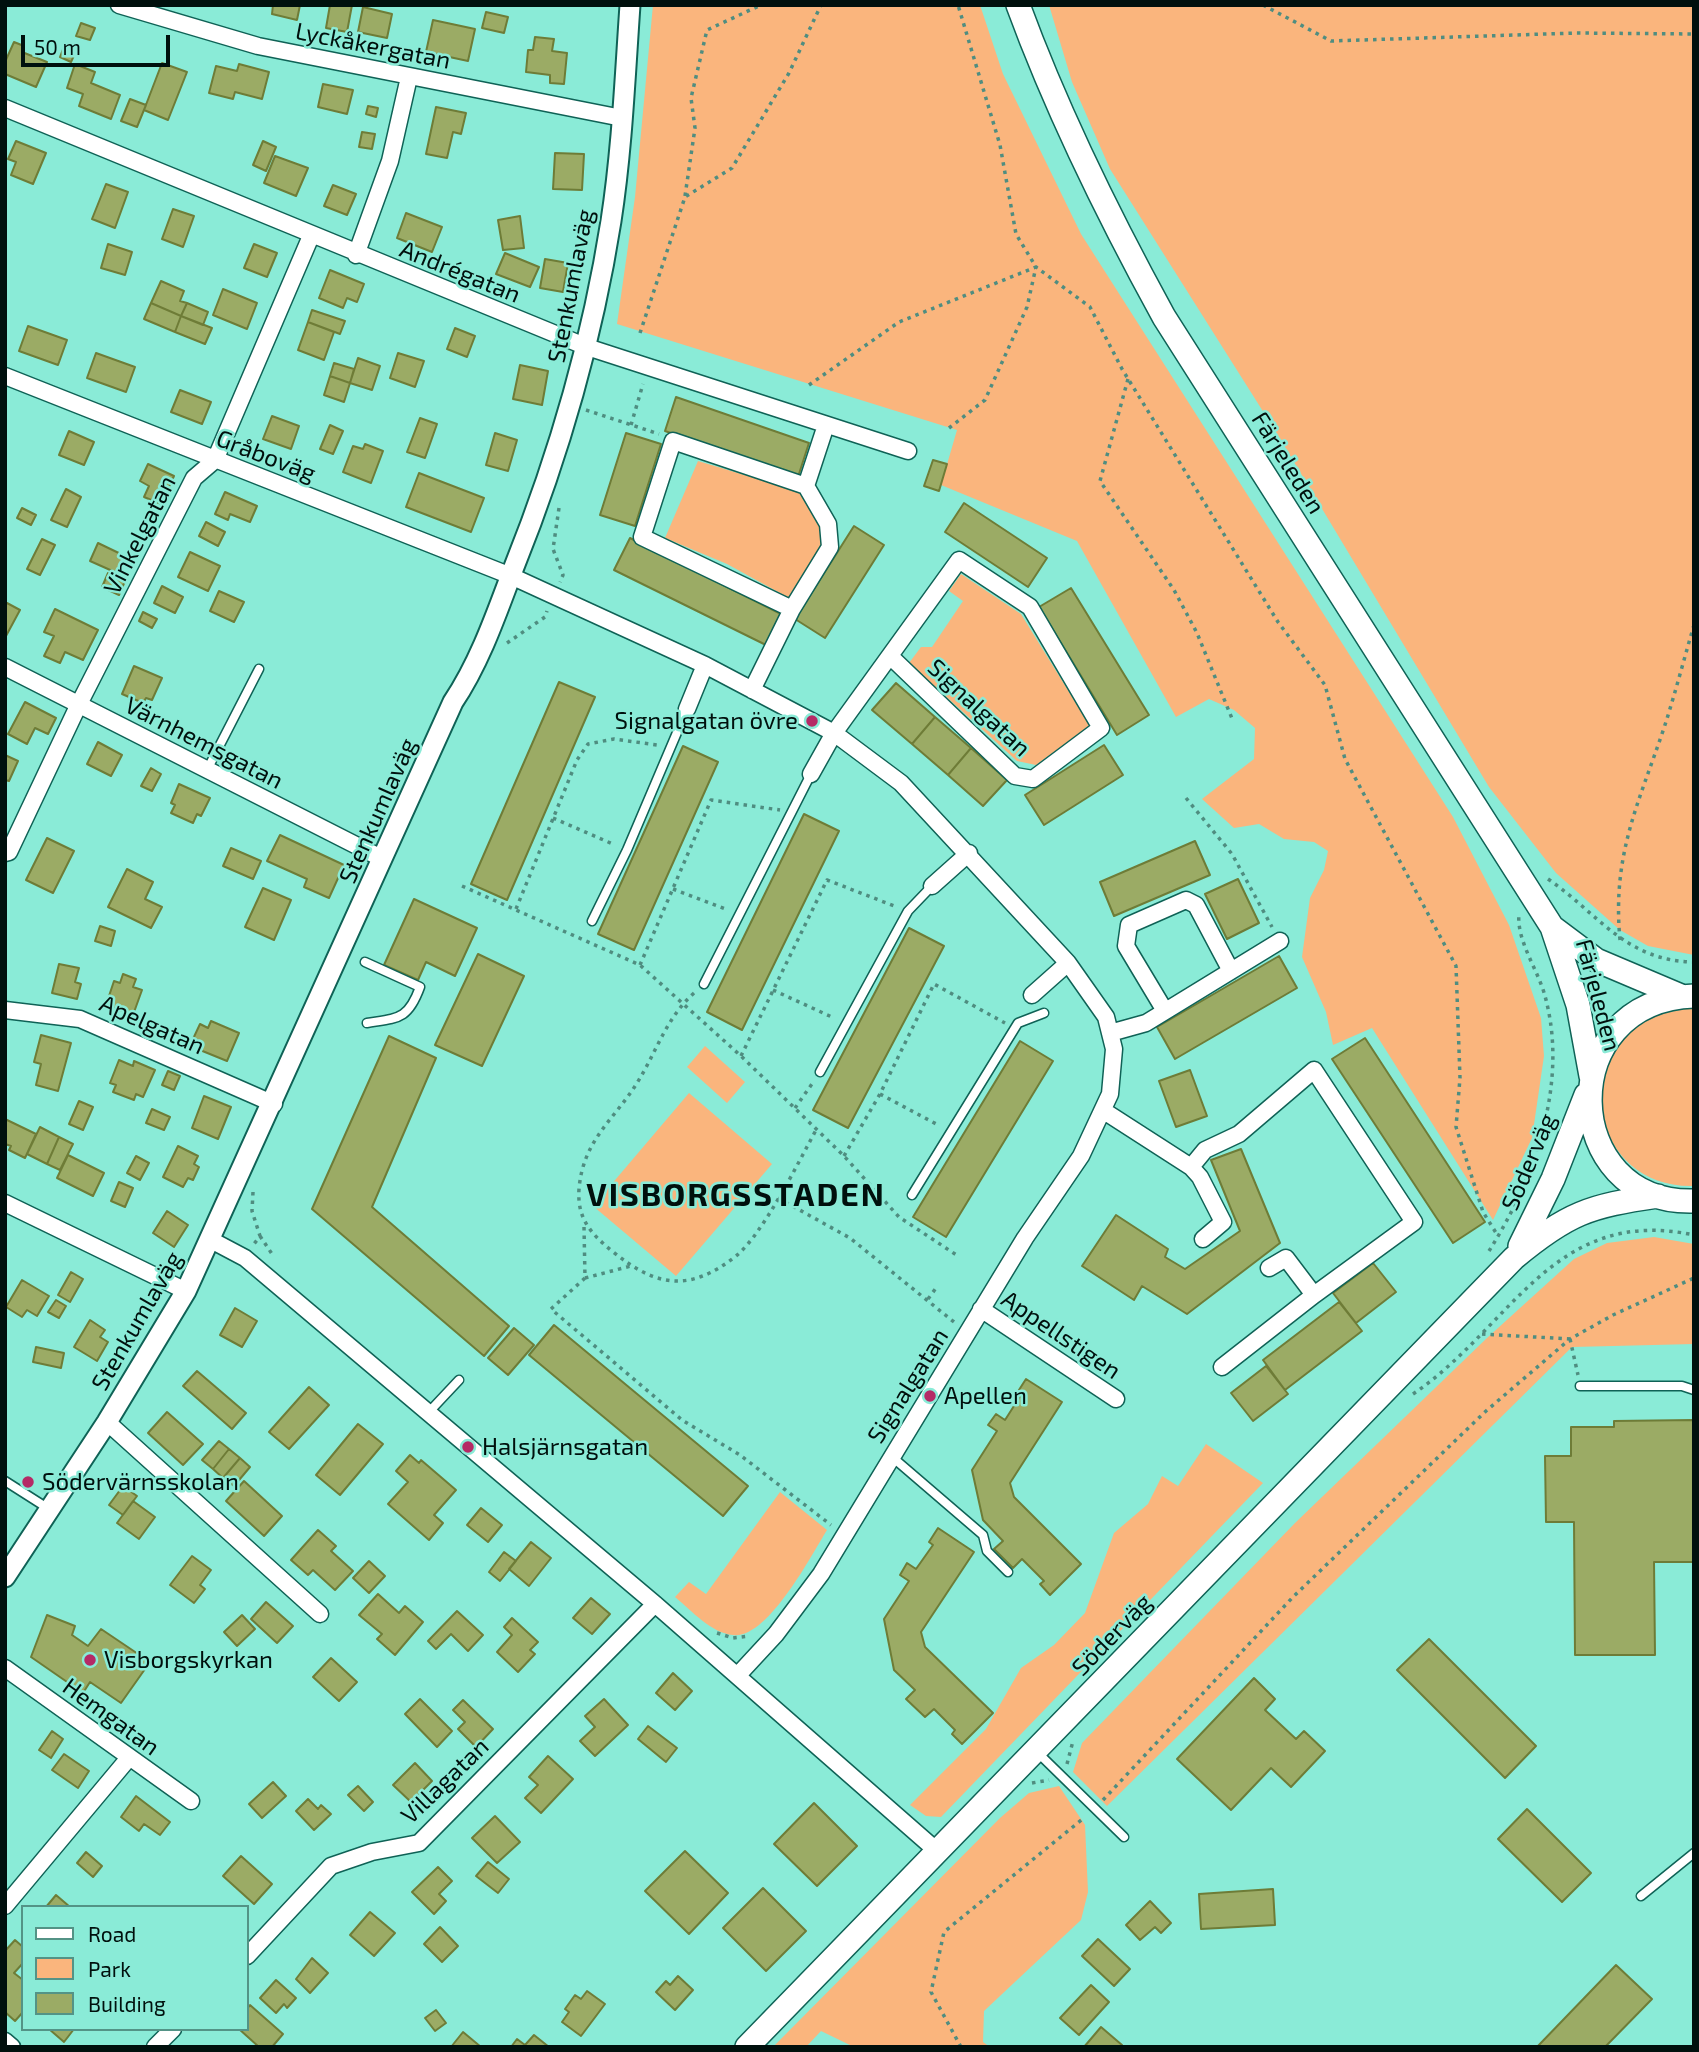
<!DOCTYPE html>
<meta charset="utf-8">
<style>
body{margin:0}
#map{position:relative;width:1699px;height:2052px;overflow:hidden;background:#8aebd7;font-family:"Exo 2",sans-serif}
canvas{display:block}
.frame{position:absolute;inset:0;border:7px solid #00100d;pointer-events:none}
.legend{position:absolute;left:21px;top:1905px;width:228px;height:126px;box-sizing:border-box;background:#8aebd7;border:2px solid #539386;margin:0;padding:9px 12px;list-style:none;font-size:21px;color:#00100d}
.legend li{display:flex;align-items:center;gap:14px;height:35px}
.legend b{width:35px;border:2px solid #539386}
.scale{position:absolute;left:21px;top:35px;width:149px;height:32px;box-sizing:border-box;border:4px solid #00100d;border-top:0;padding-left:9px;font-size:21px;line-height:24px;white-space:nowrap;color:#00100d;-webkit-text-stroke:5px #8aebd7;paint-order:stroke}
</style>
<div id="map">
<canvas width="1699" height="2052"></canvas>
<div class="frame"></div>
<ul class="legend">
<li><b style="height:9px;background:#fff"></b>Road</li>
<li><b style="height:19px;background:#fab57d"></b>Park</li>
<li><b style="height:19px;background:#9bab65"></b>Building</li>
</ul>
<div class="scale">50 m</div>
</div>
<script>
const ctx = document.querySelector('canvas').getContext('2d');
ctx.lineJoin = 'round';
function fillPath(path, color) { ctx.fillStyle = color; ctx.fill(path, 'evenodd'); }
function stroke(path, color, width, dash) { ctx.strokeStyle = color; ctx.lineWidth = width; ctx.lineCap = dash ? 'butt' : 'round'; ctx.setLineDash(dash || []); ctx.stroke(path); }
function drawText(font, color, halo, rows, align = 'center') {
  ctx.font = font + ' "Exo 2",sans-serif'; ctx.lineWidth = 5; ctx.setLineDash([]); ctx.textBaseline = 'middle'; ctx.strokeStyle = halo; ctx.fillStyle = color; for (const [text, x, y, turn = 0] of rows) {
    ctx.save(); ctx.translate(x, y); ctx.rotate((+turn || 0) * Math.PI / 180); ctx.textAlign = isNaN(turn) ? turn : align; if (halo) ctx.strokeText(text, 0, 0); ctx.fillText(text, 0, 0); ctx.restore();
  }
}
fillPath(new Path2D(`
 M653 5H980L1003 74 1081 234 1453 817 1509 925 1541 1018 1544 1056 1532 1138 1493 1220 1372 1028 1333 1045 1326 1012 1302 957 1310 898 1324 870 1328 851 1314 842 1284 839 1259 824 1234 828 1202 799 1254 759 1255 728 1234 710 1209 699 1176 717 1077 541 941 485 957 430 617 324 635 197Z
 M1049 5H1694V955L1648 946 1620 930 1556 873 1489 787 1276 432 1110 169 1072 82Z
 M698 461 798 491 821 526 822 545 789 598 727 564 665 538Z
 M961 574 1021 614 1090 726 1036 765 1017 761 909 663 921 647H932L963 601 949 591Z
 M1684 1009H1694V1186C1594 1189 1566 1059 1653 1017 1662 1012 1674 1012 1684 1009Z
 M705 1046 745 1082 727 1103 687 1067Z
 M689 1093 772 1164 676 1276 593 1206Z
 M1654 1237 1694 1244V1344L1572 1347 1107 1806 1073 1772 1082 1743 1295 1523 1487 1338 1574 1259 1607 1243Z
 M1206 1444 1263 1483 941 1817 926 1816 910 1805 986 1729 1021 1668 1054 1645 1085 1613 1114 1533 1148 1504 1162 1476 1178 1486Z
 M780 1492 827 1530C811 1556 767 1640 733 1635 711 1633 692 1611 675 1597L689 1582 706 1594Z
 M1059 1786 1085 1825 1088 1892 1081 1920 984 2011 983 2042 990 2047H854L821 2031 806 2047H773L1000 1818 1029 1793Z`), '#fab57d');
const building = new Path2D(`
 M273 5H300L297 20 272 14Z
 M330 5H352L347 32 326 28Z
 M363 7 392 14 387 38 358 32Z
 M486 12 508 17 504 33 482 28Z
 M433 20 475 29 468 61 426 52Z
 M81 23 95 28 90 40 76 36Z
 M535 37 554 39 552 51 567 53 564 84 550 83V75L526 72 528 50H533Z
 M14 42 24 46 22 52 47 62 36 87 5 74V62Z
 M65 44 77 49 71 62 60 57Z
 M162 63 187 72 168 120 144 110Z
 M75 64 95 72 91 83 120 95 111 119 79 106 83 94 67 88Z
 M239 64 269 72 262 99 235 92 233 99 209 93 216 66 237 71Z
 M323 84 353 90 347 114 318 107Z
 M130 99 146 105 137 127 121 121Z
 M368 106 378 108 376 117 366 114Z
 M436 107 466 113 461 134 453 132 447 158 426 154Z
 M362 132 375 134 372 149 359 147Z
 M16 141 46 153 33 184 11 175 16 162 8 159Z
 M263 141 276 147 266 171 253 165Z
 M555 153 584 154 582 190 553 189Z
 M275 156 308 168 296 196 264 183Z
 M106 184 128 192 115 228 92 219Z
 M333 185 356 194 347 215 324 206Z
 M173 209 194 216 183 247 162 239Z
 M406 213 442 227 432 252 397 238Z
 M520 216 524 248 503 250 498 220Z
 M108 244 132 252 125 275 101 268Z
 M254 244 277 253 267 277 244 268Z
 M505 253 539 267 530 287 496 274Z
 M545 259 568 263 563 292 540 288Z
 M330 270 364 284 357 302 347 298 343 308 319 298Z
 M161 281 184 291 180 301 187 303 181 316 151 303Z
 M223 289 257 303 247 329 213 315Z
 M151 303 181 316 175 332 144 319Z
 M187 303 208 312 203 325 181 316Z
 M312 310 345 321 340 334 308 322Z
 M181 316 212 328 205 344 175 332Z
 M308 322 334 332 324 360 298 350Z
 M28 326 67 340 58 365 19 351Z
 M455 328 475 336 467 357 447 349Z
 M96 353 135 367 126 392 87 378Z
 M398 353 424 361 415 387 390 378Z
 M358 358 380 366 372 390 350 383Z
 M334 363 354 369 350 383 330 376Z
 M520 365 548 371 542 405 513 399Z
 M330 376 350 383 344 402 324 395Z
 M180 390 211 402 202 424 171 412Z
 M676 397 809 443 798 477 665 431Z
 M272 416 299 426 291 449 263 439Z
 M420 418 437 424 425 458 407 452Z
 M330 425 343 431 333 454 320 449Z
 M69 431 94 442 84 465 59 455Z
 M495 433 517 440 508 471 486 465Z
 M626 433 661 444 635 526 600 515Z
 M365 444 383 451 371 483 343 472 353 446 363 449Z
 M933 460 947 464 939 491 924 486Z
 M148 464 174 476 161 504 144 497 149 486 140 481Z
 M419 473 484 498 471 532 406 507Z
 M66 489 81 497 67 527 51 520Z
 M225 492 257 506 250 522 230 514 228 520 215 514Z
 M964 503 1047 558 1028 587 945 532Z
 M22 508 36 515 31 525 17 518Z
 M206 522 225 532 218 546 199 536Z
 M854 526 884 545 825 638 795 619Z
 M630 538 783 615 768 646 614 570Z
 M42 539 55 545 40 575 27 569Z
 M98 543 125 556 117 573 90 561Z
 M190 552 220 566 208 591 178 577Z
 M108 573 125 581 119 595 102 587Z
 M162 586 183 597 175 613 154 603Z
 M1071 588 1149 715 1117 735 1039 607Z
 M219 591 244 602 234 622 210 611Z
 M7 603 20 610 6 636 5 606Z
 M55 609 98 630 83 660 65 652 60 663 44 656 54 636 44 632Z
 M143 612 157 619 152 628 139 621Z
 M134 666 162 678 152 700 146 698 143 703 122 694Z
 M559 682 595 697 507 900 471 884Z
 M896 683 935 717 912 744 872 710Z
 M25 702 56 718 48 734 35 728 27 744 8 734Z
 M935 717 971 748 948 775 912 744Z
 M98 742 122 755 111 776 87 764Z
 M1104 745 1123 775 1044 825 1025 795Z
 M683 746 718 762 634 950 598 934Z
 M971 748 1007 780 983 806 948 775Z
 M5 755 18 761 9 781 5 780Z
 M151 768 161 774 152 791 141 786Z
 M179 784 210 798 201 816 197 814 193 823 171 813 175 805 171 803Z
 M804 814 839 831 742 1030 707 1012Z
 M280 835 344 865 329 898 304 887 307 879 267 861Z
 M47 838 74 851 53 893 26 880Z
 M1195 841 1210 875 1114 916 1100 882Z
 M231 848 261 861 253 879 223 866Z
 M127 869 153 882 145 899 162 907 151 928 108 907Z
 M1238 879 1259 923 1227 939 1205 894Z
 M263 888 291 900 274 940 245 927Z
 M414 899 477 928 455 976 426 962 418 980 384 965Z
 M100 926 115 931 111 946 95 941Z
 M909 928 944 946 848 1128 813 1110Z
 M478 954 524 976 482 1066 435 1045Z
 M1279 956 1297 988 1175 1059 1157 1027Z
 M59 964 79 968 75 982 81 984 77 999 52 993Z
 M123 974 136 979 133 987 142 990 133 1015 106 1005 114 981 120 983Z
 M211 1021 239 1033 227 1061 200 1050 203 1043 193 1039 200 1024 208 1028Z
 M41 1035 71 1043 58 1091 36 1085 41 1064 34 1062Z
 M389 1036 436 1058 372 1207 509 1326 484 1356 312 1209Z
 M1365 1038 1485 1222 1453 1243 1332 1059Z
 M1020 1041 1053 1061 946 1237 913 1217Z
 M119 1060 133 1066 134 1061 155 1070 143 1097 136 1094 134 1100 113 1092 116 1085 110 1083Z
 M1190 1070 1207 1116 1176 1127 1159 1081Z
 M168 1071 180 1076 174 1090 162 1085Z
 M204 1096 231 1107 218 1139 192 1128Z
 M79 1101 93 1107 83 1130 69 1124Z
 M152 1109 170 1117 164 1130 146 1123Z
 M5 1119 36 1134 25 1158 9 1150 11 1146 5 1144Z
 M40 1127 59 1137 47 1164 27 1154Z
 M59 1137 73 1144 60 1170 47 1164Z
 M178 1146 198 1156 194 1164 199 1167 193 1180 188 1178 183 1187 163 1177Z
 M1241 1149 1280 1243 1187 1314 1142 1286 1134 1300 1082 1266 1116 1215 1168 1249 1165 1257 1185 1269 1240 1231 1211 1160Z
 M68 1155 104 1173 93 1196 57 1178Z
 M136 1156 149 1163 140 1180 127 1173Z
 M119 1182 133 1188 125 1207 111 1201Z
 M167 1211 188 1225 174 1247 153 1233Z
 M1373 1263 1396 1292 1356 1323 1333 1293Z
 M71 1272 83 1279 70 1302 58 1295Z
 M22 1280 49 1296 37 1316 27 1310 22 1317 6 1307Z
 M56 1300 66 1306 59 1318 48 1312Z
 M1339 1302 1362 1331 1285 1390 1263 1360Z
 M235 1308 257 1321 242 1347 220 1335Z
 M90 1320 105 1330 100 1337 108 1342 97 1361 74 1347Z
 M554 1325 748 1486 723 1516 529 1355Z
 M514 1328 534 1345 508 1375 488 1358Z
 M36 1347 64 1353 61 1368 33 1362Z
 M1266 1366 1288 1394 1253 1421 1231 1393Z
 M197 1371 246 1413 232 1429 183 1386Z
 M1026 1379 1062 1402 1010 1483 1014 1497 1081 1564 1050 1595 1040 1584 1044 1581 1022 1559 1013 1568 994 1549 1003 1541 983 1520 972 1470 997 1431 988 1425 996 1414 1005 1420 1021 1395 1017 1393Z
 M309 1387 329 1405 289 1449 269 1432Z
 M167 1412 203 1444 183 1465 148 1433Z
 M1694 1420V1562H1654L1655 1655H1575L1574 1522H1546L1545 1456H1571V1427H1614V1421Z
 M358 1424 383 1444 340 1495 316 1475Z
 M219 1441 229 1449 213 1469 202 1460Z
 M229 1449 240 1458 223 1478 213 1469Z
 M410 1455 419 1463 421 1460 456 1490 434 1515 443 1523 429 1540 388 1504 408 1482 396 1471Z
 M240 1458 250 1467 234 1486 223 1478Z
 M244 1481 282 1516 264 1536 226 1501Z
 M123 1486 137 1496 123 1515 109 1505Z
 M133 1501 155 1517 139 1539 117 1523Z
 M481 1508 502 1525 488 1542 467 1525Z
 M938 1528 974 1552 921 1632 925 1647 993 1713 962 1744 952 1734 955 1730 934 1709 925 1717 906 1699 915 1690 894 1670 884 1619 909 1581 900 1575 907 1563 916 1569 933 1545 929 1542Z
 M318 1530 336 1546 331 1551 353 1571 335 1590 313 1570 308 1575 291 1560Z
 M531 1542 551 1558 529 1586 509 1569Z
 M504 1552 516 1561 500 1581 489 1572Z
 M192 1556 211 1570 200 1585 205 1589 194 1603 170 1585Z
 M369 1561 385 1576 369 1593 353 1578Z
 M378 1594 399 1613 405 1606 423 1622 395 1655 377 1639 382 1634 359 1615Z
 M591 1598 610 1614 592 1634 573 1618Z
 M266 1602 293 1626 277 1643 251 1619Z
 M457 1611 483 1635 468 1651 451 1634 436 1649 428 1641Z
 M47 1615 75 1626 72 1635 88 1646 101 1629 150 1662 121 1703 90 1682 83 1693 31 1657Z
 M242 1615 255 1629 237 1646 224 1632Z
 M512 1618 538 1642 530 1650 535 1654 518 1672 497 1652 512 1635 504 1627Z
 M1429 1639 1536 1746 1505 1778 1397 1670Z
 M331 1658 357 1682 339 1701 313 1677Z
 M673 1673 692 1691 675 1710 656 1693Z
 M1254 1678 1275 1699 1265 1710 1296 1739 1304 1731 1325 1751 1291 1787 1271 1768 1231 1810 1177 1759Z
 M420 1699 452 1731 437 1747 405 1714Z
 M604 1699 628 1725 595 1756 580 1741 595 1727 585 1716Z
 M463 1700 493 1729 476 1747 458 1729 465 1722 453 1710Z
 M648 1726 677 1748 666 1762 638 1739Z
 M52 1731 63 1739 51 1758 39 1750Z
 M64 1754 89 1771 78 1788 52 1770Z
 M548 1756 573 1779 541 1813 525 1798 538 1785 529 1777Z
 M415 1763 432 1781 411 1802 393 1785Z
 M273 1782 286 1796 262 1818 249 1804Z
 M358 1786 373 1802 364 1811 348 1795Z
 M136 1796 170 1822 160 1835 144 1824 139 1831 121 1817Z
 M308 1799 318 1809 321 1805 331 1814 314 1830 296 1811Z
 M814 1803 857 1846 817 1886 774 1844Z
 M1527 1809 1591 1873 1562 1902 1498 1839Z
 M495 1816 520 1842 497 1863 472 1838Z
 M685 1851 728 1893 689 1934 645 1891Z
 M86 1852 102 1866 93 1877 77 1863Z
 M241 1856 272 1884 254 1904 223 1876Z
 M488 1862 509 1879 498 1893 476 1876Z
 M438 1867 452 1881 439 1894 446 1901 434 1914 412 1892Z
 M763 1888 806 1931 766 1971 723 1928Z
 M1273 1889 1275 1925 1201 1929 1199 1894Z
 M56 1895 70 1907H46Z
 M1150 1901 1171 1923 1161 1933 1155 1927 1140 1940 1126 1925Z
 M370 1912 395 1933 374 1956 350 1935Z
 M440 1927 458 1946 442 1962 424 1944Z
 M1098 1939 1130 1969 1114 1986 1082 1956Z
 M15 1940 23 1947V1963L14 1973 23 1980V2012L15 2021 5 2012V1951Z
 M312 1958 328 1973 310 1993 296 1979Z
 M1616 1965 1652 1999 1605 2047H1537Z
 M678 1976 693 1990 675 2010 656 1992 666 1981 670 1985Z
 M276 1980 296 1998 287 2008 284 2004 276 2013 260 1998Z
 M1091 1985 1109 2002 1079 2035 1060 2018Z
 M587 1991 605 2004 581 2036 562 2022 569 2012 565 2009 575 1995 581 1999Z
 M250 2005 283 2034 272 2047H259L239 2029H247V2009Z
 M436 2010 446 2023 435 2031 425 2018Z
 M1101 2027 1122 2045 1120 2047H1084Z
 M49 2029H74L64 2042Z
 M463 2032 481 2047H451Z
 M534 2035 549 2047H511L517 2039 525 2045Z`);
fillPath(building, '#9bab65');
stroke(building, '#6e7c37', 2);
const service = new Path2D(`
 M207 770 259 669
 M592 921 627 850 687 709
 M365 962 420 987C408 1020 398 1018 367 1023
 M704 984 811 774
 M820 1072 908 911 932 886
 M912 1195 1018 1023 1044 1013
 M1580 1386H1682L1694 1390
 M428 1413 459 1380
 M891 1456 983 1535 987 1551 1008 1572
 M5 1481 49 1509
 M1036 1751 1124 1837
 M1641 1896 1694 1853`);
const minor = new Path2D(`
 M119 5 258 46 622 118
 M5 108 587 347 908 451
 M356 255 390 161 409 77
 M5 376 511 576 705 665 834 733 901 783 1068 963 1106 1017 1114 1049 1110 1094 1081 1156 1025 1238 821 1574 776 1634 738 1675
 M806 486 673 441 642 537 792 609 830 547 828 524 806 486 826 425
 M5 667 383 859
 M752 690 792 609
 M687 709 705 665
 M811 774 834 733 959 560 1030 607 1101 728 1033 779 1015 776 891 657
 M5 853 9 852 79 704 194 478 215 460 311 236
 M932 886 969 853
 M1032 995 1068 963
 M5 1010 80 1019 274 1104
 M1165 1011 1126 946 1129 925 1186 900 1196 905 1231 971
 M1110 1033 1146 1023 1280 941
 M1104 1111 1191 1167 1200 1177 1223 1222 1203 1239
 M1191 1167 1205 1150 1239 1134 1314 1070 1414 1222 1314 1295 1286 1258 1269 1268
 M5 1203 186 1291
 M211 1240 245 1258 655 1604 937 1851
 M981 1309 1116 1399
 M1222 1367 1314 1295
 M107 1422 320 1614
 M5 1668 191 1801
 M5 1906 128 1759
 M247 1956 331 1866 372 1852 419 1843 655 1604
 M5 2041 12 2047
 M155 2047 173 2029`);
const tertiary = new Path2D(`
 M5 1577 107 1422 186 1291 453 702C480 662 497 612 514 567 559 455 592 341 611 221 622 150 625 77 630 5`);
const secondary = new Path2D(`
 M1018 5C1058 114 1108 215 1164 317L1552 927 1578 1005 1591 1076
 M1552 927 1596 960 1681 996
 M1694 996C1552 1001 1559 1205 1694 1201
 M1520 1246 1553 1179 1586 1095
 M747 2047 1514 1258C1568 1213 1589 1206 1658 1196`);
stroke(service, '#0f6256', 11);
stroke(minor, '#0f6256', 19);
stroke(tertiary, '#0f6256', 23);
stroke(secondary, '#0f6256', 26);
stroke(new Path2D(`
 M1263 5 1331 41 1576 33 1694 34
 M685 196 695 128 691 98 707 30 761 5
 M640 333 685 197 732 168 789 73 821 5
 M1128 379 1100 481 1174 590 1197 633 1233 721
 M809 385 899 322 1036 267 1016 234 1000 145 958 5
 M586 410 659 434
 M631 425 643 384
 M949 428 985 400 1027 307 1036 267 1090 307 1122 369 1278 622 1325 685 1345 759 1456 966 1460 1078 1456 1127 1483 1212 1498 1236
 M559 508 553 549 563 575 560 582
 M507 643 545 617 547 611
 M1186 798 1232 854 1272 927
 M553 818 615 845
 M1548 879C1599 914 1625 961 1694 962
 M462 886 640 965 741 1056 844 1156 899 1217 958 1256
 M673 889 728 910
 M516 909 577 760 588 744 614 739 657 745
 M1620 940C1612 855 1638 805 1664 728 1675 694 1684 659 1694 625
 M640 965 711 800 780 810
 M773 990 834 1018
 M694 993C666 1018 656 1053 637 1083 614 1120 583 1140 579 1189 577 1218 590 1233 612 1251 656 1287 689 1293 736 1256 763 1234 798 1163 816 1130
 M741 1056 827 880 897 907
 M880 1094 940 1126
 M795 1108 814 1081
 M844 1156 880 1094 934 984 1005 1023
 M253 1192 252 1211 260 1236 254 1244
 M778 1198 850 1238 954 1322
 M584 1227 585 1278 631 1266
 M260 1236 274 1257
 M1489 1251C1534 1180 1568 1085 1546 1000 1540 972 1516 942 1519 913
 M585 1278 551 1309 682 1420 740 1455 831 1525
 M928 1299 936 1288
 M1482 1334 1570 1339
 M1570 1339 1578 1375
 M1413 1394C1512 1327 1553 1205 1694 1235
 M717 1633 733 1638 750 1636
 M1067 1764 1073 1741
 M1032 1783 1049 1780
 M1103 1800 1293 1597 1486 1411 1570 1339 1613 1315 1694 1278
 M961 2047 931 1992 944 1932 1085 1817`), '#4f8d80', 3.5, [3.5, 5]);
stroke(service, '#fff', 8);
stroke(minor, '#fff', 16);
stroke(tertiary, '#fff', 19);
stroke(secondary, '#fff', 23);
for (const [x, y, r, color] of [
 [812,721,7,"#b52a66"],
 [930,1396,7,"#b52a66"],
 [468,1447,7,"#b52a66"],
 [28,1482,7,"#b52a66"],
 [90,1660,7,"#b52a66"]
]) { const dot = new Path2D(); dot.arc(x, y, r, 0, 2 * Math.PI); ctx.fillStyle = color; ctx.fill(dot); stroke(dot, '#8aebd7', 2.5); }
drawText('24px', '#00100d', '#8aebd7', [
 ["Lyckåkergatan",373,46,11],
 ["Andrégatan",460,272,22],
 ["Stenkumlaväg",571,286,-79],
 ["Gråboväg",266,456,21],
 ["Färjeleden",1288,463,58],
 ["Vinkelgatan",140,535,-63],
 ["Signalgatan",979,708,43],
 ["Värnhemsgatan",204,743,27],
 ["Stenkumlaväg",378,811,-66],
 ["Färjeleden",1598,995,75],
 ["Apelgatan",152,1025,24],
 ["Söderväg",1529,1162,-67],
 ["Stenkumlaväg",137,1321,-60],
 ["Appellstigen",1061,1335,34],
 ["Signalgatan",908,1386,-58],
 ["Söderväg",1112,1635,-46],
 ["Hemgatan",111,1717,36],
 ["Villagatan",445,1781,-44]
]);
drawText('24px', '#00100d', '#8aebd7', [
 ["Signalgatan övre",798,721,"right"],
 ["Apellen",944,1396],
 ["Halsjärnsgatan",482,1447],
 ["Södervärnsskolan",42,1482],
 ["Visborgskyrkan",104,1660]
], 'left');
ctx.letterSpacing = '2px';
drawText('bold 32px', '#00100d', '#8aebd7', [
 ["VISBORGSSTADEN",736,1195]
]);
ctx.letterSpacing = '0px';
</script>
